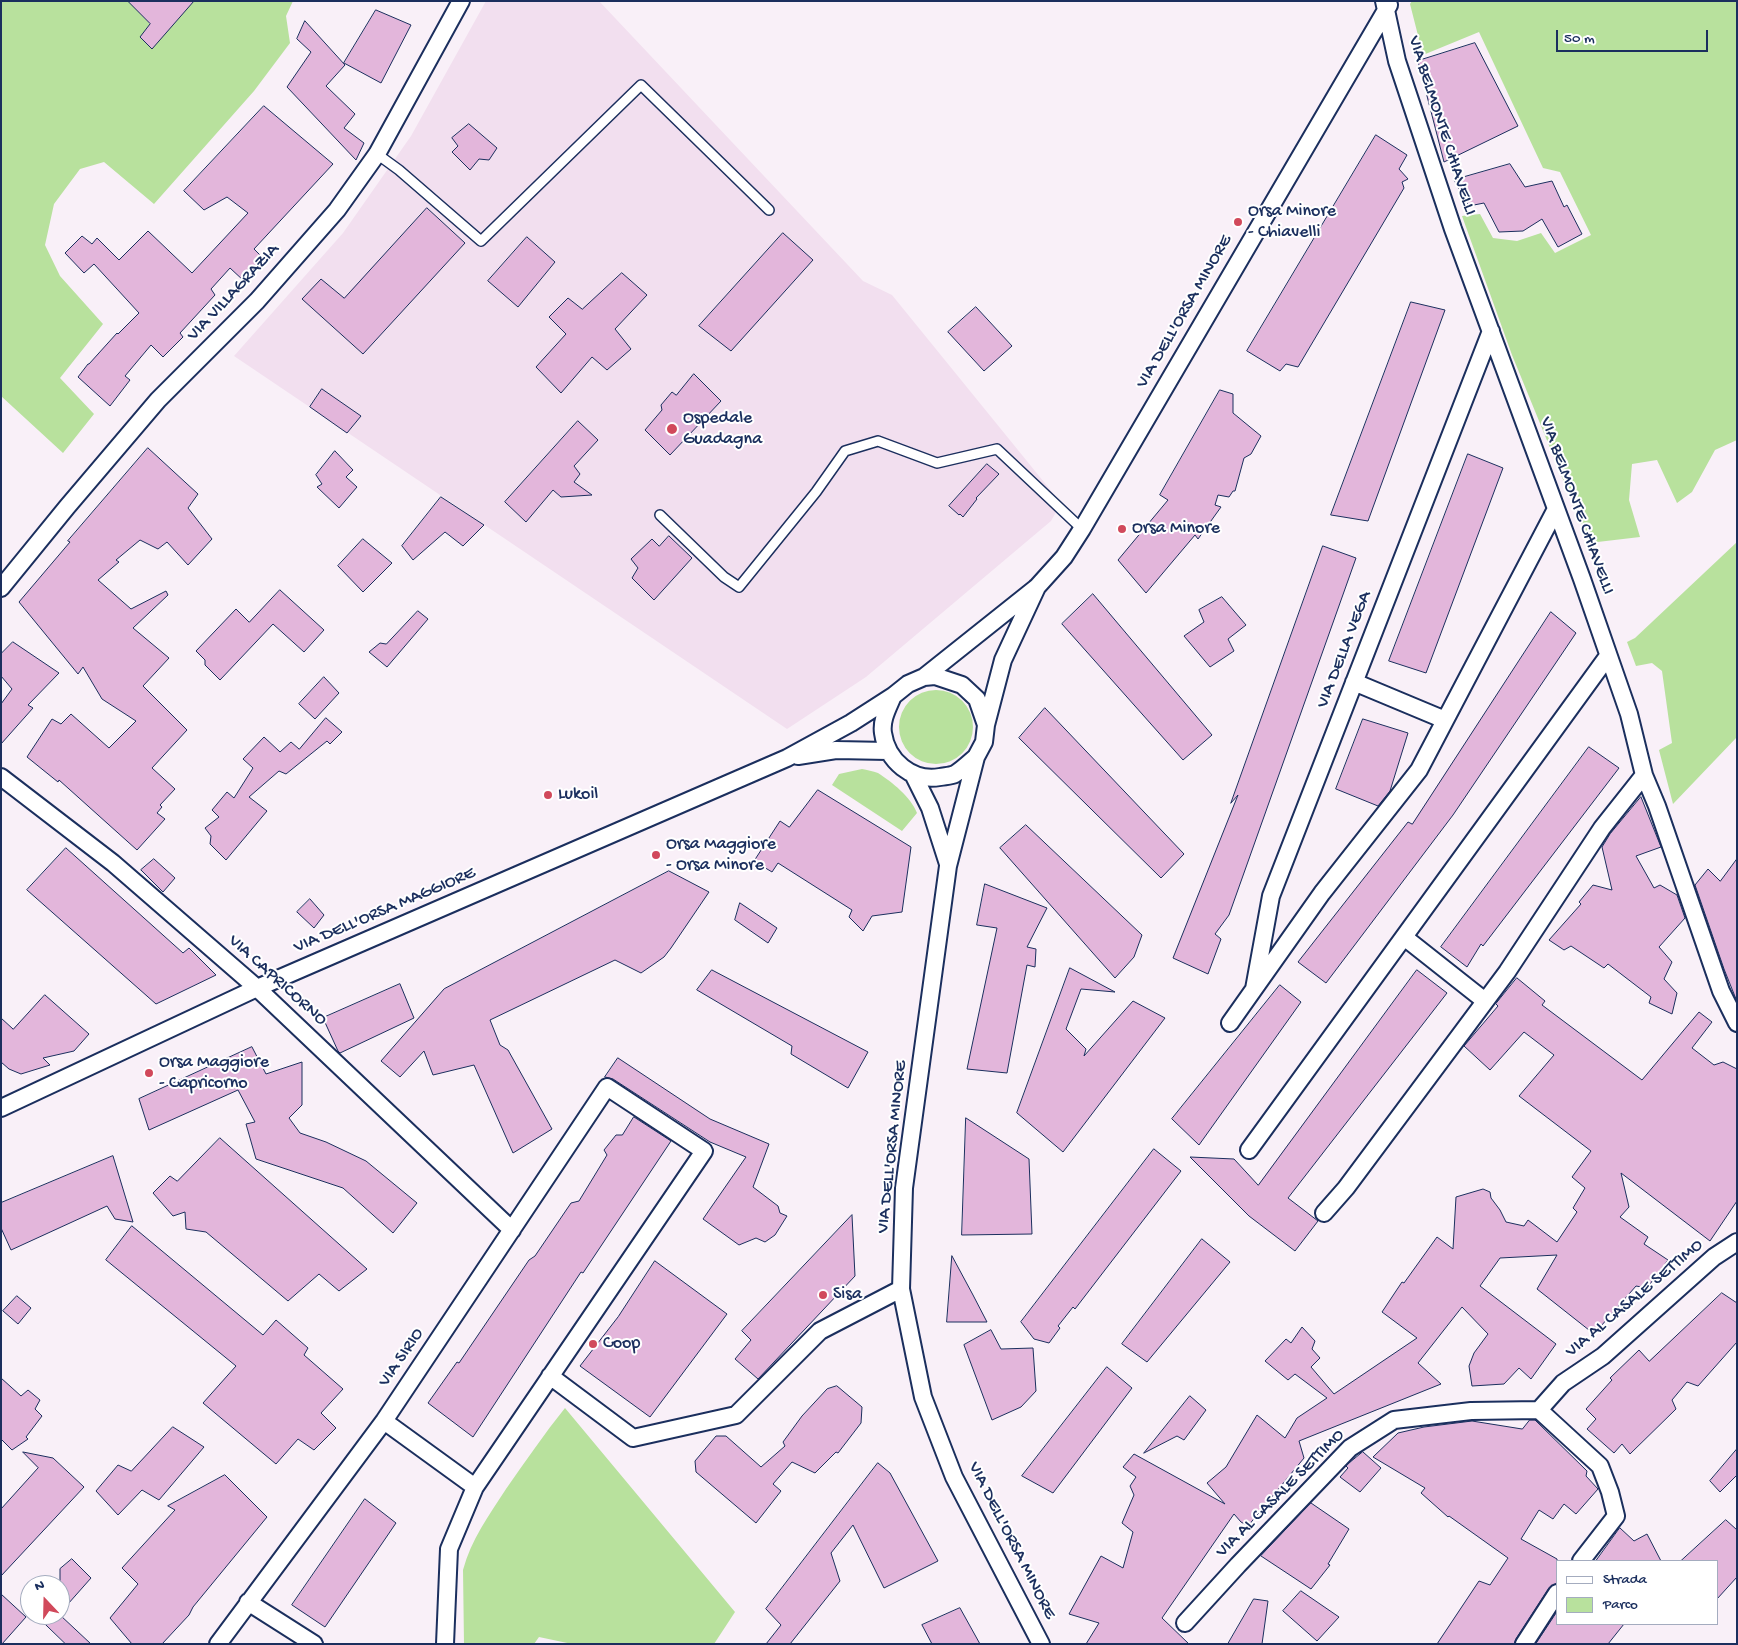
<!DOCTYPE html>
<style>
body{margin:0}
#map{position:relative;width:1738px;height:1645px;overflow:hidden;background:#f9f0f8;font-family:"Gochi Hand",sans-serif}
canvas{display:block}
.frame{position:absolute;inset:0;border:2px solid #1b2f5e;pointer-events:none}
.legend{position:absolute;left:1556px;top:1560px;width:162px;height:65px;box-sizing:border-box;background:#fff;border:1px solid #a4acbf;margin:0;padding:6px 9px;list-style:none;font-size:15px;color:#1b2f5e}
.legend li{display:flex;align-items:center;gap:10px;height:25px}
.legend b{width:25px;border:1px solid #a4acbf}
.north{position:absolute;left:20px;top:1575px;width:50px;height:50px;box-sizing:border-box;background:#fff;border:1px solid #a4acbf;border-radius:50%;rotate:339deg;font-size:14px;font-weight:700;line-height:20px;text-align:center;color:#1b2f5e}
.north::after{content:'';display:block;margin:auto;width:18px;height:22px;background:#d1495b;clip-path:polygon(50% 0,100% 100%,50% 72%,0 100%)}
.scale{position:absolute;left:1556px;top:30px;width:152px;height:22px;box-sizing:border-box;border:2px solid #1b2f5e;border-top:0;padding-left:6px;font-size:15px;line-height:18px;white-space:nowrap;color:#1b2f5e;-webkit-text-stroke:4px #fff;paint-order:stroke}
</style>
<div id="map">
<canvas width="1738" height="1645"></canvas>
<div class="frame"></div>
<ul class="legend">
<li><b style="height:6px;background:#fff"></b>Strada</li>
<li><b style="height:14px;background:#b8e19d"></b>Parco</li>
</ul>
<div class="north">N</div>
<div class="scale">50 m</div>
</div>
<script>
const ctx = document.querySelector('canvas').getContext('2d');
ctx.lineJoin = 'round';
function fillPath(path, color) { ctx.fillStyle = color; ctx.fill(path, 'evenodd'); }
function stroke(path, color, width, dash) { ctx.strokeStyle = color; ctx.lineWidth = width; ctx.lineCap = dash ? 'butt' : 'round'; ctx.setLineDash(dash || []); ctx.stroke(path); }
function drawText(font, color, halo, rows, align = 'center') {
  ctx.font = font + ' "Gochi Hand",sans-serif'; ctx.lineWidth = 4; ctx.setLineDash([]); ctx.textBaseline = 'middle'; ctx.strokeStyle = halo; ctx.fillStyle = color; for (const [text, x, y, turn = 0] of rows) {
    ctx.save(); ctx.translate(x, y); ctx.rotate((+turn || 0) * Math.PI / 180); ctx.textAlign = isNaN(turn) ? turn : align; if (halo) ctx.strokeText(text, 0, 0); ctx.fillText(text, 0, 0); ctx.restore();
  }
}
fillPath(new Path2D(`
 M486 1H599L863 281 892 295 1061 503 1051 521 866 677 787 729 234 356 343 233 411 136Z`), '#f2dfef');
fillPath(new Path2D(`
 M1 1H293L286 16 290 43 254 91 154 204 104 162 80 169 54 204 45 245 60 276 103 324 60 378 94 414 63 453 1 396Z
 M1412 1H1737V440L1715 450 1692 492 1677 503 1657 460 1632 464 1629 500 1640 537 1589 543 1512 355 1462 216 1480 214 1493 238 1517 241 1541 233 1555 253 1591 235 1560 172 1543 168 1479 32 1423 55 1410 4Z
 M1737 542V737L1673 804 1659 750 1672 743 1662 671 1652 663 1636 666 1627 642 1635 638Z
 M899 727a37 37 0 1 1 74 0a37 37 0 1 1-74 0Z
 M862 769C867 770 873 771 878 773 892 782 911 797 917 813L902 831 832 785 839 774Z
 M565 1408 735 1612 714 1644H572L539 1637 534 1644H464L463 1570C471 1540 489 1515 506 1489 525 1462 544 1434 565 1408Z`), '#b8e19d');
const building = new Path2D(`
 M128 1H194L152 49 140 37 150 24Z
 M376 10 411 25 381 83 344 63Z
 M305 21 345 65 326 86 355 114 344 128 364 143 356 160 287 87 311 52 297 39Z
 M1475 43 1518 126 1444 162 1418 61Z
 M264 106 333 164 254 249 263 258 244 281 230 268 211 289 215 295 180 333 183 337 163 357 151 345 125 376 130 380 110 406 78 377 88 364H89L117 333 118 334 139 313 94 264 84 273 65 253 82 236 92 244 97 238 119 260 148 231 192 273 248 213 227 197 204 210 184 191Z
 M469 124 497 148 489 160 479 159 470 170 452 152 458 146 452 138Z
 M1376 135 1407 155 1399 169 1408 179 1402 182 1404 188 1298 367 1286 364 1280 371 1247 351Z
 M1510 164 1525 187 1552 181 1564 207 1567 205 1582 234 1558 247 1542 219 1523 231 1499 232 1484 203 1469 206 1454 180Z
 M427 208 465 243 363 354 302 299 321 279 344 298Z
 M783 233 813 260 731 351 699 326Z
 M527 237 555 262 518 307 488 281Z
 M622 273 647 295 615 329 631 349 607 370 592 357 561 393 536 367 566 334 549 317 568 298 582 309Z
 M1411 302 1445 310 1368 521 1331 515Z
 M976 307 1012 346 984 371 948 332Z
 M694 374 721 401 670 455 645 430 662 410 661 405 672 392 676 395Z
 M322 389 361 416 347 433 310 407Z
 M1220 390 1233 394V413L1261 436 1251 454 1244 458 1235 491H1233L1229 497 1218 495 1215 505 1221 507 1198 539 1195 535 1146 593 1118 560 1168 500 1160 495Z
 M578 421 598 440 574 466 580 474 574 482 592 495 561 497 553 490 526 522 505 502Z
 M148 448 198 494 188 508 212 539 188 565 167 542 158 549 140 540 116 560 119 562 98 580 131 609 166 591 168 595 133 628 169 658 143 686 187 730 152 768 175 789 160 805 162 807 157 813 165 819 137 850 59 780 58 782 27 757 52 719 61 724 71 714 109 748 136 721 102 699 83 667 78 674 19 602 70 542 68 541Z
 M335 451 353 470 346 477 357 487 339 508 317 487 322 484 316 475Z
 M1468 454 1503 468 1426 673 1389 661Z
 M987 464 999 474 976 498 977 499 963 517 960 514 959 515 949 506Z
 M441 497 484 525 463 546 445 532 413 560 402 546Z
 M669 536 692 558 654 600 632 578 638 568 631 559 652 539 659 546Z
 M363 539 392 563 363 592 338 566Z
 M1323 546 1356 558 1229 915 1215 934 1221 939 1208 974 1173 958 1238 795 1231 803Z
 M280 590 324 630 304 652 273 624 220 680 205 665V660L196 651 236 609 249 622Z
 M1093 594 1212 735 1183 760 1062 624Z
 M1222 597 1246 625 1228 639 1234 651 1210 667 1184 636 1204 622 1199 610Z
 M418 611 428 619 387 667 369 652 380 643 386 644Z
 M1551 612 1576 633 1453 815 1326 983 1298 962 1408 822 1412 824Z
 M13 642 59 673 28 705 33 708 1 744V704L12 689 1 676V654Z
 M324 677 339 693 315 719 299 704Z
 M1045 708 1184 854 1161 878 1019 738Z
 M326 718 342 732 330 744 327 741 286 774 279 771 249 797 267 811 226 860 210 844 211 836 205 828 219 817 212 810 227 792 234 798 253 768 243 759 264 737 280 752 291 742 299 749Z
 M1363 719 1408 733 1390 791 1378 806 1336 789Z
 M1589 747 1619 768 1483 946 1481 944 1467 967 1441 947Z
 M818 790 911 847 902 912 872 916 863 931 849 917 852 910 778 863 772 872 754 861 780 821 789 827Z
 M1641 797 1661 847 1636 856 1654 888 1660 885 1677 895 1685 918 1659 947 1672 962 1664 979 1677 993 1672 1014 1649 1003 1651 997 1608 964 1604 968 1571 946 1564 950 1549 940 1581 904 1579 902 1593 885 1612 890 1602 847 1610 834Z
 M1026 825 1142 935 1134 957 1115 978 1000 848Z
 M66 848 183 953 189 948 216 975 156 1004 27 890Z
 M154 859 175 878 163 892 141 870Z
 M1737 859V999H1736L1724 969 1695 885 1708 869 1720 881Z
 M669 871 709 892 671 948 664 957 641 973 615 960 490 1020 500 1045 508 1050 552 1129 513 1153 474 1065 433 1075 424 1051 400 1077 381 1061 444 989Z
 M985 884 1047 908 1027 947 1036 949 1035 967 1027 965 1007 1073 967 1069 997 928 977 925Z
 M310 899 324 915 314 928 297 912Z
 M740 903 777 928 768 943 735 920Z
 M1070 968 1115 992 1081 989 1066 1029 1086 1049 1084 1056 1133 1001 1165 1018 1063 1152 1017 1113Z
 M712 970 868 1052 848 1088 791 1054 792 1046 697 990Z
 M1417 970 1447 993 1288 1198 1318 1221 1295 1251 1249 1216 1190 1157 1234 1159 1258 1185Z
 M1517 978 1545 1001 1542 1005 1642 1080 1699 1012 1712 1022 1692 1048 1714 1065 1723 1062 1737 1069V1201L1710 1241 1621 1173 1629 1207 1620 1217 1648 1237 1644 1244 1668 1260 1647 1288 1636 1286 1594 1334 1537 1289 1557 1255 1500 1258 1480 1286 1556 1344 1531 1379 1519 1368 1504 1384 1472 1386 1469 1366 1474 1353 1488 1334 1462 1307 1418 1363 1441 1384 1299 1441 1304 1458 1248 1526 1241 1522 1234 1514 1162 1618 1189 1644H1086L1099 1623 1069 1614 1101 1556 1123 1568 1133 1532 1122 1523 1134 1495 1130 1486 1136 1477 1123 1467 1134 1454 1225 1504 1207 1483 1226 1467 1257 1415 1285 1438 1297 1418 1327 1398 1295 1374 1288 1380 1265 1361 1286 1339 1291 1343 1302 1327 1315 1341 1312 1349 1320 1358 1311 1367 1334 1394 1417 1338 1382 1312 1402 1282 1404 1283 1437 1237 1453 1249 1456 1197 1483 1189 1490 1192 1491 1198 1500 1210 1506 1222 1524 1226 1528 1220 1557 1242 1577 1212 1573 1208 1585 1188 1572 1177 1591 1151 1519 1096 1554 1055 1524 1032 1490 1070 1464 1046 1498 1006 1496 1004Z
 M400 984 414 1018 340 1053 338 1051 323 1018Z
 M1280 985 1301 1002 1199 1145 1172 1119Z
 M45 995 89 1034 74 1051 43 1058 50 1065 21 1074 9 1069 1 1062V1018L13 1029Z
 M252 1047 266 1074 302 1062V1105L289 1118 300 1133 326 1142 366 1161 417 1203 393 1233 343 1188 256 1159 246 1124 255 1122 238 1090 149 1130 139 1099Z
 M618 1058 710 1119 769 1144 753 1187 778 1206 780 1213 787 1216 775 1235 765 1242 756 1238 739 1245 703 1219 746 1157 710 1142 613 1079 605 1077Z
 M634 1117 671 1141 583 1273 581 1272 473 1437 428 1403 457 1362 459 1363 529 1260 535 1256 571 1203 579 1201 607 1155 604 1150 616 1135H622Z
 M966 1118 1029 1159 1032 1234 962 1235Z
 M220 1138 367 1269 339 1291 319 1274 288 1301 206 1232 186 1229 185 1212 173 1216 153 1193 170 1176 177 1181Z
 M1154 1149 1181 1171 1075 1309 1073 1307 1058 1326 1060 1328 1049 1343 1034 1339 1021 1322Z
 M113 1156 133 1222 115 1219 107 1206 11 1250 1 1228V1203Z
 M852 1215 855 1276 758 1379 735 1359 751 1340 742 1331Z
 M132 1226 263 1335 276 1320 308 1348 304 1355 343 1389 321 1413 336 1428 314 1450 298 1439 276 1464 203 1403 236 1366 106 1260Z
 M1202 1239 1230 1262 1147 1362 1122 1344Z
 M952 1256 973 1295 987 1322H947Z
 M655 1261 727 1314 650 1417 580 1366 618 1317Z
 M1722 1293 1737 1303V1342L1698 1386 1687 1382 1672 1400 1676 1409 1630 1454 1622 1444 1614 1453 1587 1429 1596 1419 1586 1409 1612 1380 1610 1378 1639 1350 1649 1361Z
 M17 1296 31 1308 18 1324 3 1311Z
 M991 1330 1001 1349 1033 1348 1036 1391 1021 1407 992 1420 964 1345Z
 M1107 1367 1132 1388 1053 1493 1022 1476Z
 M1 1378 21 1396 28 1390 40 1400 35 1409 42 1416 26 1437 28 1439 12 1450 1 1439Z
 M837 1386 862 1407 861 1423 838 1453 836 1452 815 1473 792 1462 773 1484 781 1491 756 1523 696 1472 695 1461 716 1436H726L761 1467 785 1446 783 1442 802 1416 827 1389Z
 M1190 1396 1206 1410 1184 1440 1177 1436 1144 1453Z
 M1530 1420H1535L1587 1471 1586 1476 1598 1489 1576 1514 1564 1504 1553 1519 1539 1510 1521 1539 1557 1559V1583L1549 1588 1516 1639 1514 1644H1437L1479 1581 1490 1585 1508 1558 1449 1516 1448 1517 1421 1493 1425 1488 1373 1457 1398 1433 1424 1427 1472 1421 1522 1429Z
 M173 1427 204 1447 159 1500 142 1490 118 1515 96 1491 118 1465 131 1471Z
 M1737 1449V1475L1720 1492 1710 1481Z
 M23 1452 53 1458 84 1487 1 1576V1509L38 1468Z
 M1363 1452 1381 1468 1360 1492 1340 1477 1348 1468 1346 1466Z
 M878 1463 890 1473 938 1561 884 1588 853 1525 831 1553 840 1581 790 1644H766L781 1625 766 1609Z
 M225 1475 267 1517 193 1607 189 1615 162 1644H132L110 1618 138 1584 122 1568 175 1510 168 1506Z
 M365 1499 396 1523 325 1627 292 1605Z
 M1311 1503 1349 1529 1328 1564 1330 1565 1311 1589 1261 1556Z
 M1726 1520 1737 1530V1577L1717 1599V1561H1681Z
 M1620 1528 1634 1541 1647 1534 1661 1561H1596Z
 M72 1559 91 1578 60 1613V1569Z
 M1301 1591 1339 1617 1317 1641 1283 1611Z
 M1 1594 26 1617 2 1644H1Z
 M1254 1599 1268 1601 1262 1644H1228Z
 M960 1608 980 1644H932L922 1625Z
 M1557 1612V1624H1624L1608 1644H1536Z
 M36 1615H60L91 1644H66Z`);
fillPath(building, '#e3b6db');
stroke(building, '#1b2f5e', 1);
const lane = new Path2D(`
 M377 154 399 170 481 241 641 85 769 210
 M660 515 724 577 739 587 816 492 845 451 878 441 937 463 997 449 1082 529`);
const street = new Path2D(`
 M1384 1 1397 61 1453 229 1582 579 1629 714 1644 775 1657 806 1721 991 1737 1023
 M1037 587 1003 660 986 725 984 742 976 757 948 866 904 1188 901 1289 923 1397 954 1477 1041 1644
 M1 588 67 507 158 400 257 301 337 210 377 154 461 1
 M924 677 1037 587 1064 557 1082 529 1389 5
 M1354 682 1445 720
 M893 696C888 708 881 720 883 733 887 761 912 782 940 777 945 776 951 776 955 774 963 769 970 762 976 757
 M798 756 836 750 888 751
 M913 774 930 808 948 864
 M1 777 113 863 257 988 512 1230
 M1404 937 1485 1001
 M1254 989 1271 896 1491 331
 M1230 1023 1322 893 1419 770 1556 509
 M1 1108 257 988 787 758 851 723 893 696 908 684 924 677 935 676 962 685 977 699 986 725
 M1249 1150 1608 656
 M1324 1213 1346 1188 1507 972 1602 828 1644 775
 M550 1376 633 1438 736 1415 820 1331 901 1289
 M1539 1410 1563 1383 1603 1356 1714 1257 1737 1242
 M384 1421 475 1487
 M248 1602 314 1644
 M1185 1623 1238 1565 1350 1448 1394 1420 1471 1411 1539 1410 1600 1466 1610 1492 1616 1516 1581 1561
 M218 1644 384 1421 607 1087 704 1151 475 1487 449 1549 445 1644
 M1524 1644 1557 1593`);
stroke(lane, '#1b2f5e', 12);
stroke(street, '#1b2f5e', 20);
stroke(lane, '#fff', 9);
stroke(street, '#fff', 16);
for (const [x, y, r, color] of [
 [1238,222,5,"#d1495b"],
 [672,429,6,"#d1495b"],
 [1122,529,5,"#d1495b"],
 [548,795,5,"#d1495b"],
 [656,855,5,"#d1495b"],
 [149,1073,5,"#d1495b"],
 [823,1295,5,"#d1495b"],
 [593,1344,5,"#d1495b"]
]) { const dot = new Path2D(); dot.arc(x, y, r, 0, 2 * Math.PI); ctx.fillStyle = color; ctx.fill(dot); stroke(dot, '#fff', 2); }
drawText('18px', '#1b2f5e', '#fff', [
 ["VIA BELMONTE CHIAVELLI",1441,126,72],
 ["VIA VILLAGRAZIA",234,293,-47],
 ["VIA DELL'ORSA MINORE",1185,312,-60],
 ["VIA BELMONTE CHIAVELLI",1576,506,70],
 ["VIA DELLA VEGA",1345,650,-69],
 ["VIA DELL'ORSA MAGGIORE",385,911,-23],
 ["VIA CAPRICORNO",277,981,42],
 ["VIA DELL'ORSA MINORE",893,1147,-84],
 ["VIA AL CASALE SETTIMO",1635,1299,-40],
 ["VIA SIRIO",402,1358,-56],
 ["VIA AL CASALE SETTIMO",1281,1494,-45],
 ["VIA DELL'ORSA MINORE",1011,1541,63]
]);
drawText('18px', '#1b2f5e', '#fff', [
 ["Orsa Minore",1248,212],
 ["- Chiavelli",1248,233],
 ["Ospedale",683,419],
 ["Guadagna",683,440],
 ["Orsa Minore",1132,529],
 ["Lukoil",558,795],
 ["Orsa Maggiore",666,845],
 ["- Orsa Minore",666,866],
 ["Orsa Maggiore",159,1063],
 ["- Capricorno",159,1084],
 ["Sisa",833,1295],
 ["Coop",603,1344]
], 'left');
</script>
